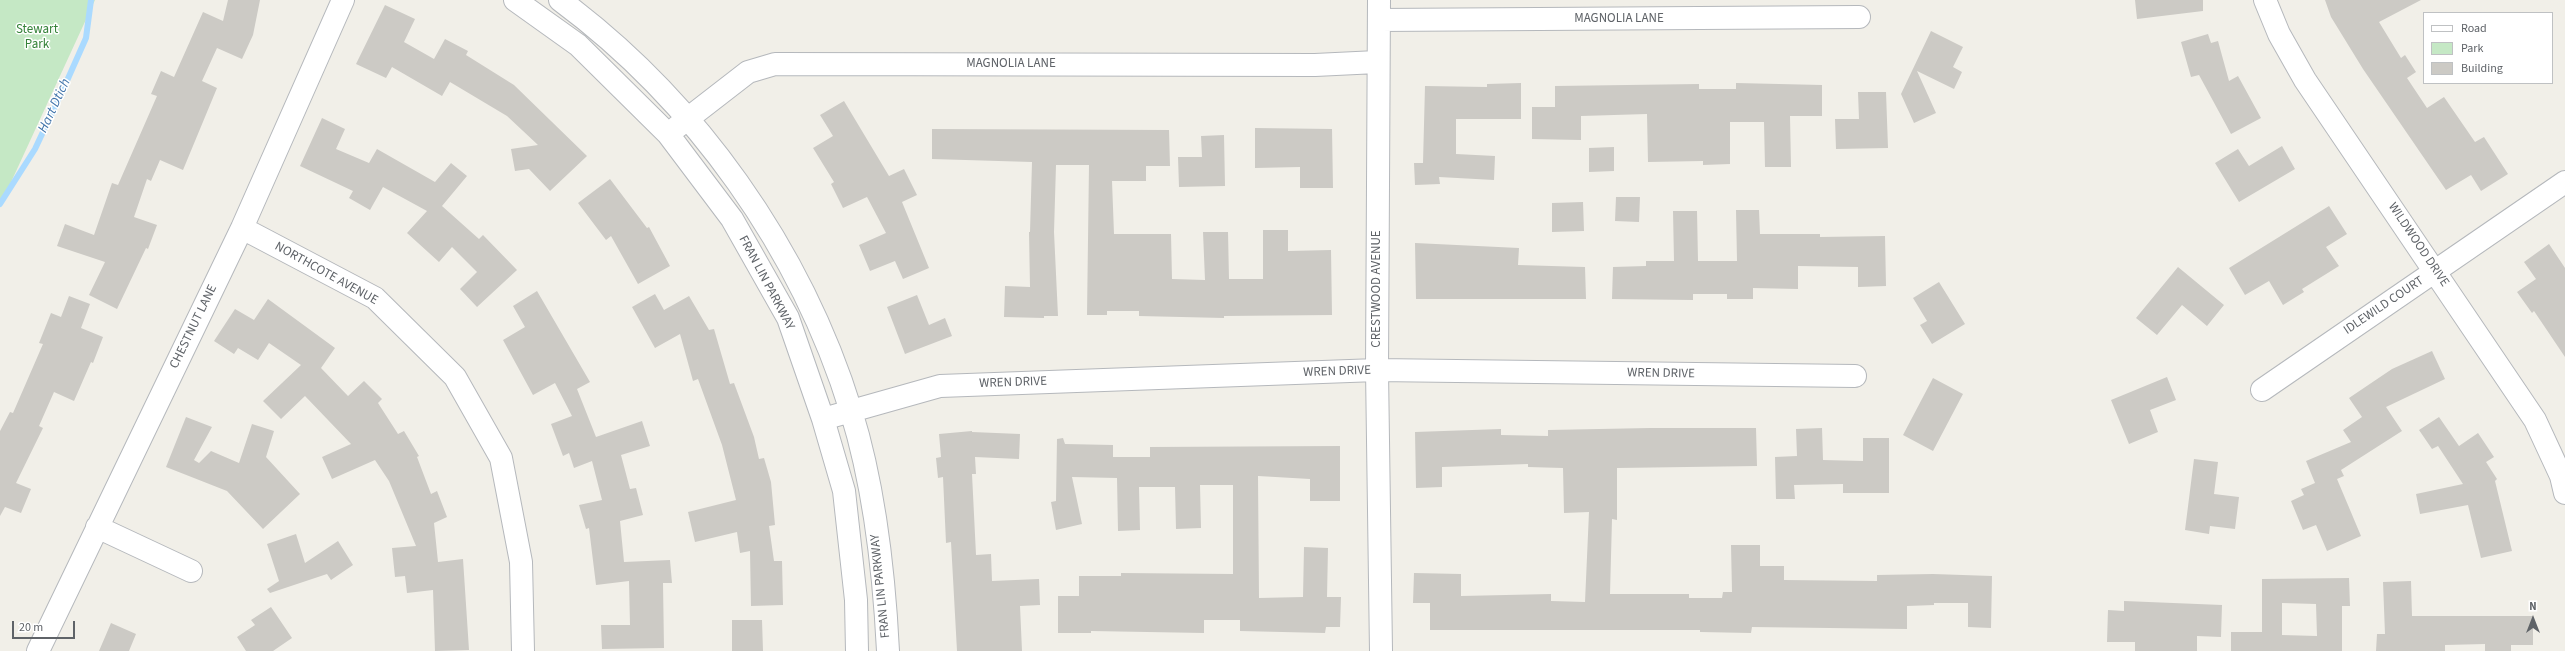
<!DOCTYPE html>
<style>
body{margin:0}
#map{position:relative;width:2565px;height:651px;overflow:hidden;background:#f1efe8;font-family:"Source Sans 3",sans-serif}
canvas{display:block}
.legend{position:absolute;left:2423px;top:12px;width:130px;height:72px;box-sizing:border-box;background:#fff;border:1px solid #bfc1c3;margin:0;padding:5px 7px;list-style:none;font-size:12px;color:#5f6368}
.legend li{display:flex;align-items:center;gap:8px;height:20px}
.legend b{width:20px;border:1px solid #bfc1c3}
.north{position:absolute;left:2513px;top:599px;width:40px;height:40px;-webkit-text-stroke:3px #fff;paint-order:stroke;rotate:0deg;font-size:11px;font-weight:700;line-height:16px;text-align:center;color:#5f6368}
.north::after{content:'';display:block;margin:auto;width:14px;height:18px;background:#5f6368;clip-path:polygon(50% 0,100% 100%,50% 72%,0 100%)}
.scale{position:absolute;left:12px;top:621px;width:63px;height:18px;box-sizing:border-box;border:2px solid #5f6368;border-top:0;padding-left:5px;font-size:12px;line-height:14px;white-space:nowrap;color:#5f6368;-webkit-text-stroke:3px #fff;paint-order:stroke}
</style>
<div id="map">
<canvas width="2565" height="651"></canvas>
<ul class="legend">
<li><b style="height:5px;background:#fff"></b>Road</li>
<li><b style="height:11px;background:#c5e8c5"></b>Park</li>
<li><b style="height:11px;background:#cccac5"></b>Building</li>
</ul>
<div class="north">N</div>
<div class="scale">20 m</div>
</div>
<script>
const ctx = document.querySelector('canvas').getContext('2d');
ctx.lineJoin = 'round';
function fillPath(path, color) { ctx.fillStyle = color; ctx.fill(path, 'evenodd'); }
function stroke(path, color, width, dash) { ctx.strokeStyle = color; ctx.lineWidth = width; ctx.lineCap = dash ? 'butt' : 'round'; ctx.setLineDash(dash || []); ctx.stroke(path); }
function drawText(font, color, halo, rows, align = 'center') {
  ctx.font = font + ' "Source Sans 3",sans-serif'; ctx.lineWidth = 3; ctx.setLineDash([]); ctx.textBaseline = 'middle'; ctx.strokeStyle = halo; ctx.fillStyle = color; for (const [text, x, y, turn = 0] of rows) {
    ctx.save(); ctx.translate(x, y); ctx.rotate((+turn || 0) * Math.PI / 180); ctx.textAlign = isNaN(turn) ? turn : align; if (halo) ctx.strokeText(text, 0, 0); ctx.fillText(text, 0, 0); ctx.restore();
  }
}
fillPath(new Path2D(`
 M0 0H95L0 206Z`), '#c5e8c5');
stroke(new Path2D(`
 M0 204 35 149 66 83 86 38 91 0`), '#aadaff', 6);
fillPath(new Path2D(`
 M228 0H260L253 35 242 59 217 48 202 81 217 88 183 170 160 160 151 181 147 179 134 217 157 225 148 249 146 248 117 309 89 295 105 262 57 246 65 224 94 235 112 183 118 185 157 96 151 94 161 71 174 77 203 12 223 21Z
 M2135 0H2203V11L2137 19Z
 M2325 0H2421L2379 22 2401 58 2405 55 2416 72 2407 78 2427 108 2444 97 2475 142 2484 137 2508 174 2481 191 2471 175 2446 190 2363 69 2331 17Z
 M385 5 415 19 404 42 434 59 445 39 468 51 466 55 514 85 587 156 550 191 529 169 515 171 511 149 538 145 507 116 450 82 442 96 392 67 386 78 356 64Z
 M1931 31 1963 47 1953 67 1962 72 1954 89 1917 71 1936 113 1914 123 1901 94Z
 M2208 34 2211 43 2218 41 2229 81 2238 76 2261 118 2231 134 2199 75 2191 77 2181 42Z
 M1521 83V119H1456V154L1495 156 1494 180 1439 177 1440 184 1415 185 1414 163H1423L1425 86 1487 87V84Z
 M1736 83 1822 85V116H1790L1791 167H1765L1764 122H1730V164L1703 165V161L1648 162 1647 114 1581 116V140L1532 139V107H1555V86L1699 84V89H1736Z
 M1858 92H1886L1888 148 1836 149 1835 119H1859Z
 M844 101 889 176 904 169 917 195 902 202 929 268 903 279 895 261 870 271 859 245 886 233 867 197 843 208 831 184 834 182 813 148 833 136 820 115Z
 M322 118 345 129 336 149 369 163 377 149 435 182 451 163 467 176 442 206 479 239 483 235 517 270 477 307 460 289 477 272 452 247 439 262 407 233 427 211 383 187 370 210 349 198 353 191 300 166Z
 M1255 128 1332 129 1333 188H1300V167L1255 168Z
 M932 129 1169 130 1170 166H1146V181H1112L1114 234H1171L1172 279 1205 280 1203 232H1228L1229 279H1263V230H1288V251L1331 250 1332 315 1224 316V318L1139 316V311H1107V315H1087L1089 165H1056L1054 232 1058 316H1044V318L1004 317 1005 286 1030 287 1029 232H1030L1032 162 932 159Z
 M1224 135 1225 186 1179 187 1178 157H1202L1201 136Z
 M2282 146 2295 169 2239 202 2215 163 2238 149 2249 166Z
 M1614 147V171L1589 172V148Z
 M610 179 647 228 649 227 670 266 638 284 611 236 606 240 578 203Z
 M1616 197H1640L1639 222 1615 221Z
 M1583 202 1584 231 1552 232V203Z
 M2329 206 2347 234 2326 247 2339 266 2302 289 2304 292 2283 305 2269 281 2245 295 2229 268Z
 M1736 210H1759L1760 234H1820V237L1885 236 1886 286 1858 287V267L1798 266V289L1753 288V299H1727V294H1693V300L1612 299 1613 267 1646 266V261H1674L1673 211H1697L1698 261H1737Z
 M1415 243 1519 248 1518 265 1585 267 1586 299H1416Z
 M2549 244 2565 268V357L2534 311 2532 313 2517 292 2536 279 2524 262Z
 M2178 267 2224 305 2207 326 2182 305 2157 335 2136 318Z
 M1939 282 1965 324 1932 344 1920 325 1927 321 1913 298Z
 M537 291 590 382 577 389 596 437 642 421 650 446 621 455 630 489 636 488 643 515 620 521 624 562 670 560 672 583H663L664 648 602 649 601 625H630L629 581 596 585 589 528 586 529 579 505 602 500 592 461 574 468 569 453 563 456 551 424 572 416 555 383 533 395 503 340 525 327 513 306Z
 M655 294 664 310 689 296 709 330 714 329 730 384 734 383 754 437 759 459 764 458 771 482 775 525 769 526 774 561H782L783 605 751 606 750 551 740 553 737 532 695 542 688 512 736 500 722 445 698 379 693 381 680 334 655 348 632 307Z
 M917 295 929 325 945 318 952 336 905 354 887 307Z
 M69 296 90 304 81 328 103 337 93 363 91 362 74 401 54 392 39 426 43 428 16 483 31 489 21 513 5 507 0 516V431L10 412 13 413 43 344 39 343 51 313 61 317Z
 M268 299 335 348 321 368 348 396 364 381 382 399 378 403 398 434 404 431 419 456 417 457 431 494 437 491 447 517 434 523 438 562 463 559 469 650 435 651 433 590 407 593 405 576 395 577 392 548 416 546 389 481 375 460 332 479 322 457 351 444 305 396 281 419 263 401 301 365 269 343 258 360 238 348 234 354 214 341 235 309 254 320Z
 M2432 351 2445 379 2386 407 2402 431 2341 470 2344 476 2337 479 2361 536 2327 551 2316 525 2303 530 2291 501 2304 495 2301 489 2315 483 2306 461 2351 442 2343 430 2362 417 2349 398 2392 369Z
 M2167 377 2176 400 2150 410 2158 432 2129 444 2111 400Z
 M1933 378 1963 394 1933 451 1903 435Z
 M186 417 212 427 194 460 199 463 211 451 239 463 252 424 274 431 266 457 300 494 263 529 227 491 166 467Z
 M2439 417 2459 446 2478 433 2494 457 2486 462 2497 479 2495 481 2512 551 2481 558 2468 505 2420 514 2416 494 2463 484 2438 446 2432 449 2419 430Z
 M1650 428H1756L1757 466 1617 468V520L1612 519 1610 594H1689V598H1722L1723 592H1732L1731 545H1760V566H1784V580L1877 581V575L1933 574 1992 576 1991 628 1968 627V603H1934V605L1907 606V629L1752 627 1751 633 1700 632V630H1430V603H1413L1414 573 1461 574V596L1551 594V601L1585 602 1589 512 1564 513 1563 468 1528 467V464L1442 467V487L1416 488 1415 432 1501 429V435L1548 436V430Z
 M1822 428 1823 460 1863 461V438H1889V493H1843V484L1794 485 1795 499H1776L1775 457 1797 456 1796 429Z
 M972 431V432L1020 434 1019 459 975 457 976 474H972L976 555 991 554 992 581 1039 579 1040 605 1020 606 1022 651H957L951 542 946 543 943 477 938 478 936 458 941 457 939 434Z
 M1063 438 1065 444 1113 445V457H1150V447L1340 446V501H1310V479L1258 476 1259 598 1303 597 1304 547 1328 548 1327 597H1341L1340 627H1326L1325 633 1240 631V620H1204V633L1091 631V633H1058V596H1079V576H1121V573L1233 574V485H1200L1201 528 1176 529 1175 487H1139L1140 530 1118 531 1117 478 1072 477 1082 524 1056 530 1051 502 1056 501 1057 439Z
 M2194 459 2218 462 2214 494 2239 497 2235 529 2210 526 2209 534 2185 530Z
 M296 534 305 563 338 541 353 565 331 580 327 574 270 593 267 589 279 581 267 544Z
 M2349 578 2350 606H2342V651H2231V632H2262V579ZM2282 603 2316 604 2317 636 2282 635Z
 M2411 581 2412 616H2533V645H2511V651H2485V644L2445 645V651H2376L2377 634H2385L2383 582Z
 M2124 601 2222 605 2221 637 2197 636V651H2135V642H2107L2108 610 2124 611Z
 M271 607 292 638 273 651H246L237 637 255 625 251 620Z
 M732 620H762L763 651H732Z
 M111 623 136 634 129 651H99Z`), '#cccac5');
const minor = new Path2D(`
 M515 0 578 45 668 134 732 219 788 318 823 419 844 491 856 600 857 651
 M560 0C696 101 801 249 851 411 875 488 884 571 888 651
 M1379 0 1377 370 1381 651
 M2265 0 2279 34 2305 80 2535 420 2561 476 2565 493
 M1379 20 1859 17
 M677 127 748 72 775 64 1315 65 1377 62
 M242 228 375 298 455 377 501 458 521 562 523 651
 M2262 390 2565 182
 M823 419 940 386 1377 370 1855 376
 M97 527 191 571
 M38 651 242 228 343 0`);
stroke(minor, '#b5b8bc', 24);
stroke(minor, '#fff', 22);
drawText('13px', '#5f6368', '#fff', [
 ["MAGNOLIA LANE",1619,19],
 ["MAGNOLIA LANE",1011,64],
 ["WILDWOOD DRIVE",2418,245,56],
 ["NORTHCOTE AVENUE",326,274,29],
 ["FRAN LIN PARKWAY",766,283,62],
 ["CRESTWOOD AVENUE",1377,289,-90],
 ["IDLEWILD COURT",2384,306,-34],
 ["CHESTNUT LANE",194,327,-64],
 ["WREN DRIVE",1337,372,-2],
 ["WREN DRIVE",1661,374,1],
 ["WREN DRIVE",1013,383,-2],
 ["FRAN LIN PARKWAY",881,586,-96]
]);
drawText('13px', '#348238', '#fff', [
 ["Stewart",37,30],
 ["Park",37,45]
]);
drawText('italic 14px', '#4174aa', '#fff', [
 ["Hart Dtich",55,106,-65]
]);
</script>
